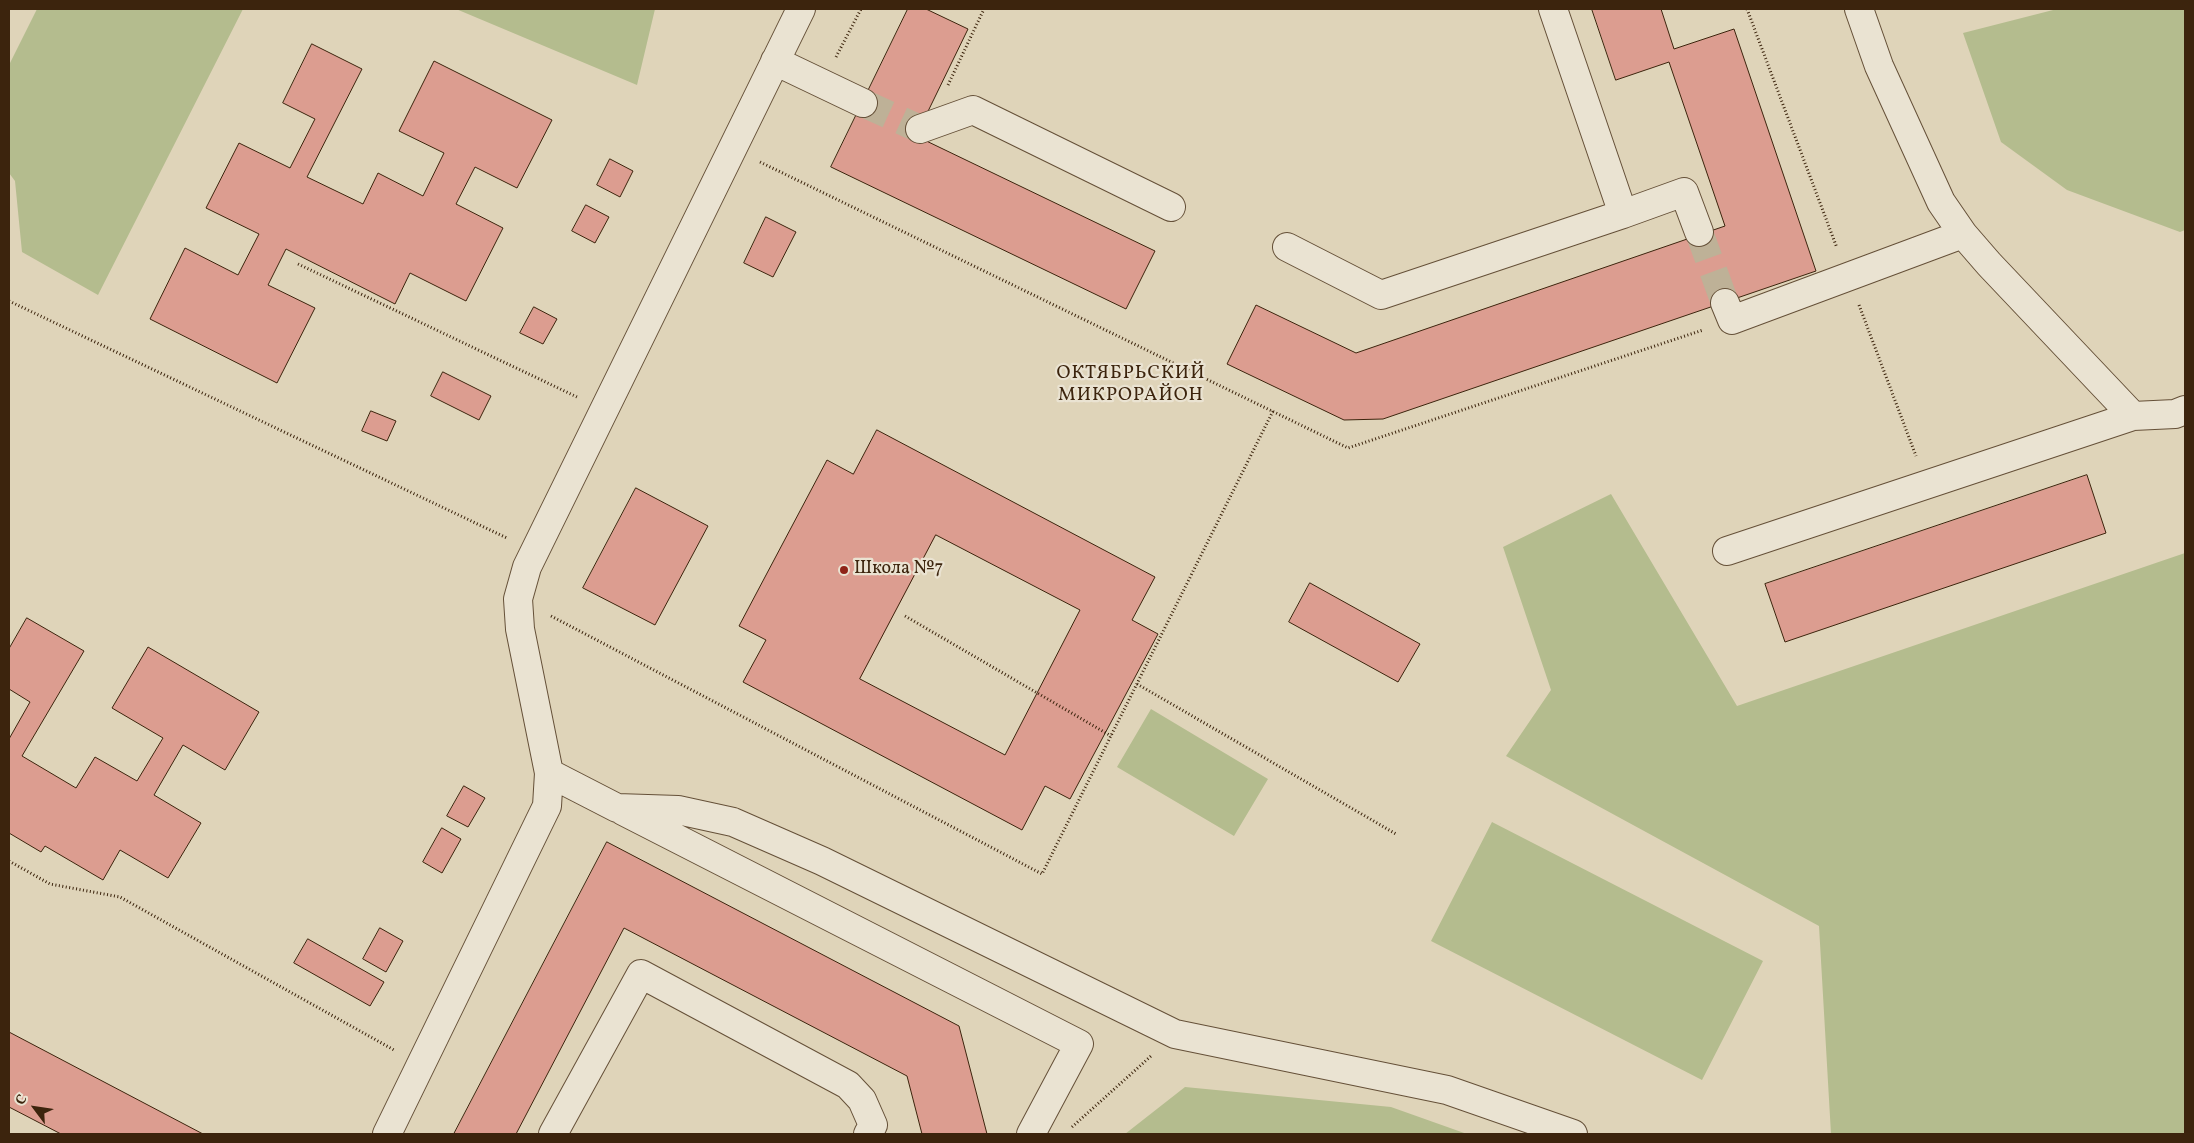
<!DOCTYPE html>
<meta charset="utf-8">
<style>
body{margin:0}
#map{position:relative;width:2194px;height:1143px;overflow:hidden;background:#dfd4b9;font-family:Vollkorn,serif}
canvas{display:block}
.frame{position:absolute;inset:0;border:10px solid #3c240d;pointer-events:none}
.north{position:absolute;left:10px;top:1083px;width:50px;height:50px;-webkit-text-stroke:4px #eae3d2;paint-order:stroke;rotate:301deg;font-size:14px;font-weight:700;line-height:20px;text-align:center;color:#3c240d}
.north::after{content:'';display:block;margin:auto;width:18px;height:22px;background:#3c240d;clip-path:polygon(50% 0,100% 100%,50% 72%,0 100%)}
</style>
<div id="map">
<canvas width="2194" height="1143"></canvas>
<div class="frame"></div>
<div class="north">С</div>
</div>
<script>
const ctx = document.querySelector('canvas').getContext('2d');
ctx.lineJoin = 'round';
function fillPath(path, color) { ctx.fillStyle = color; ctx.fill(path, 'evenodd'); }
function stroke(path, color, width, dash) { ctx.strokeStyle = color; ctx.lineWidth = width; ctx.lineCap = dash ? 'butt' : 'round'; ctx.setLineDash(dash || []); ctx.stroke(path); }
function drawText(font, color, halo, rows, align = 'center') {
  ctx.font = font + ' Vollkorn,serif'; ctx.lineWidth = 4.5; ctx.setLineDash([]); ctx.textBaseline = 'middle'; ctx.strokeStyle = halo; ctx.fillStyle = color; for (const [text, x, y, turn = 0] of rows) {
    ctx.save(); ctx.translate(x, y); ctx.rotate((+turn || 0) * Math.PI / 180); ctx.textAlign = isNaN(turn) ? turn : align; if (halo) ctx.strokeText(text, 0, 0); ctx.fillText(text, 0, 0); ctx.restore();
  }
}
fillPath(new Path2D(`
 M37 9H243L98 295 22 252 15 181 9 173V65Z
 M456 9H655L637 85Z
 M2057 9H2185V230L2180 232 2067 190 2001 142 1963 33Z
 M1611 494 1737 706 2185 553V1134H1831L1819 926 1506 756 1551 690 1503 547Z
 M1151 709 1268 779 1234 836 1117 767Z
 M1492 822 1763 961 1702 1080 1431 941Z
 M1185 1087 1391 1107 1467 1134H1125Z`), '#b4bc8e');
const building = new Path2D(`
 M908 9H926L968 29 916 136 1155 251 1126 309 831 167Z
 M1592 9H1661L1674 49 1734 29 1816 271 1383 419 1344 420 1227 364 1256 305 1356 353 1725 226 1669 62 1616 80Z
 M312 44 362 69 307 177 363 204 378 173 423 196 444 153 399 131 434 61 552 120 517 188 475 167 456 204 503 228 466 301 410 273 395 304 286 249 268 285 315 308 277 383 150 319 185 248 238 275 259 234 206 208 239 143 290 168 315 119 283 103Z
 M610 159 633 171 620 197 597 185Z
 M586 205 609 217 595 243 572 231Z
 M766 217 796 232 773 277 744 263Z
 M534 307 557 319 543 344 520 333Z
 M443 372 491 396 479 420 431 396Z
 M371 411 396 421 387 441 362 431Z
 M877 430 1155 577 1132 620 1158 634 1070 799 1045 786 1022 830 743 682 766 640 739 626 827 460 853 474ZM936 535 1080 610 1005 755 860 679Z
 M2087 475 2106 533 1785 642 1765 584Z
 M636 488 708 526 655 625 583 588Z
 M1310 583 1420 644 1398 682 1289 622Z
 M27 618 84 651 22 756 76 788 95 757 137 781 163 738 112 708 148 647 259 712 225 770 183 745 154 795 201 823 168 878 120 850 103 880 45 846 41 852 9 833V739L30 702 9 689V649Z
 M464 786 485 798 468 827 447 816Z
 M442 828 461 839 442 873 423 862Z
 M607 842 959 1026 987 1134H922L907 1076 624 928 516 1134H454Z
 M380 928 403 941 386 972 363 959Z
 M308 939 384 982 370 1006 294 963Z
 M9 1032 203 1134H61L9 1107Z`);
fillPath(building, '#dc9d90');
stroke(building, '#3c240d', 1);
stroke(new Path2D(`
 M863 103 920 129
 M1699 232 1725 303`), '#beb197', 28, [28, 14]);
const minor = new Path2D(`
 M1859 9 1879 66 1941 202 1963 234 1989 264 2133 416
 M775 61 863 103
 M920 129 973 110 1171 207
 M1623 214 1684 192 1699 232
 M1287 247 1381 295 1623 214 1553 9
 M1725 303 1732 320 1963 234
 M1727 551 2133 416 2175 414 2185 410
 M549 773 617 808 678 810 733 822 822 861 1175 1034 1447 1090 1573 1134
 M623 811 1079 1044 1031 1134
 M387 1134 547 806 549 773 520 629 518 599 527 567 801 9
 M553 1134 641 974 848 1085 862 1100 873 1125 868 1134`);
stroke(minor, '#655038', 30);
stroke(new Path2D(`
 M1747 9 1837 248
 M836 57 861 9
 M948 85 984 9
 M760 162 1348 448 1703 330
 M298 264 577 397
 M9 301 507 538
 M1859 305 1916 456
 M551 616 1042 874 1273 411
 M905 616 1111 736
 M1137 684 1396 834
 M9 861 50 884 120 897 394 1050
 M1072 1127 1151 1056`), '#3c240d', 3, [1, 2.5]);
stroke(minor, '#eae3d2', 28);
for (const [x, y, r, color] of [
 [844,570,5,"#8f2418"]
]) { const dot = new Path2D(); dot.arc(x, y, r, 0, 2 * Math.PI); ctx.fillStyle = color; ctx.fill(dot); stroke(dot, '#eae3d2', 2); }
drawText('18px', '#3c240d', '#eae3d2', [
 ["Школа №7",854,570]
], 'left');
ctx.letterSpacing = '1px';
drawText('19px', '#3c240d', '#eae3d2', [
 ["ОКТЯБРЬСКИЙ",1131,375],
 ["МИКРОРАЙОН",1131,397]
]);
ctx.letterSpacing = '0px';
</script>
